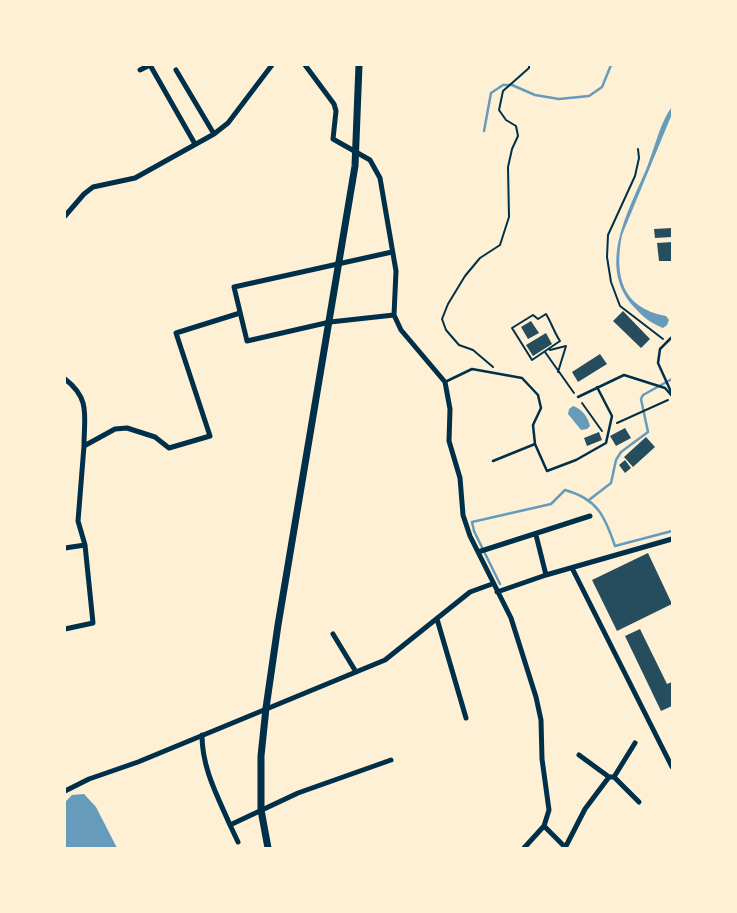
<!DOCTYPE html>
<style>
body{margin:0}
#map{position:relative;width:737px;height:913px;overflow:hidden;background:#fdf0d5;font-family:"Work Sans",sans-serif}
canvas{display:block}
.frame{position:absolute;inset:0;border:66px solid #fdf0d5;pointer-events:none}
</style>
<div id="map">
<canvas width="737" height="913"></canvas>
<div class="frame"></div>
</div>
<script>
const ctx = document.querySelector('canvas').getContext('2d');
ctx.lineJoin = 'round';
function fillPath(path, color) { ctx.fillStyle = color; ctx.fill(path, 'evenodd'); }
function stroke(path, color, width, dash) { ctx.strokeStyle = color; ctx.lineWidth = width; ctx.lineCap = dash ? 'butt' : 'round'; ctx.setLineDash(dash || []); ctx.stroke(path); }
fillPath(new Path2D(`
 M672 107V114L622 235C614 276 622 308 666 316L669 320 667 325 663 328C650 323 642 316 633 306 596 264 630 209 647 167 654 150 661 120 672 107Z
 M573 406C582 409 588 417 590 426L587 429 581 430 568 414 569 409Z
 M84 794 96 807 117 848H65V802L72 795Z`), '#669bbc');
stroke(new Path2D(`
 M484 131 491 93 503 85H512L535 95 559 99 589 96 602 87 611 65
 M589 500 611 483 616 460 621 452 648 432 641 399 643 395 672 379
 M500 584 474 531 472 522 551 504 565 490C598 499 605 517 615 546L672 531`), '#669bbc', 2.5);
fillPath(new Path2D(`
 M672 228V237L655 238 654 229Z
 M672 242V261H659L657 243Z
 M623 311 650 339 641 348 613 321Z
 M531 321 539 333 528 339 521 327Z
 M546 333 552 344 533 356 526 345Z
 M600 354 607 364 578 382 572 372Z
 M625 428 631 438 616 446 610 436Z
 M599 432 602 440 587 446 584 438Z
 M646 437 655 447 633 467 624 457Z
 M625 460 631 468 625 473 619 465Z
 M648 553 672 604 617 631 592 580Z
 M640 629 667 684 672 682V706L661 711 625 636Z`), '#264d5e');
stroke(new Path2D(`
 M638 149 639 158 635 176 608 235 607 257 611 282 620 306 663 339
 M546 314C552 324 554 332 560 341L532 360 512 328 533 315 538 319Z
 M550 350 566 346 558 372
 M545 352 574 393
 M493 367 473 350 459 345 446 330 442 319 448 304 465 276 480 258 500 245 509 217 508 167 512 149 518 136 516 126 506 120 499 110 503 91 529 68V65
 M582 403 602 431
 M617 423 668 400`), '#003049', 2);
stroke(new Path2D(`
 M672 337 660 349 658 363 672 394
 M445 382 472 369 522 378 538 395 541 408 533 425 535 444 547 471 576 460 606 443 612 416 597 387
 M578 397 624 375 665 388 672 396
 M493 461 535 444`), '#003049', 2.5);
stroke(new Path2D(`
 M150 65 195 144
 M305 65 334 104 336 111 333 139 370 160 380 178 396 271 394 315
 M140 70 150 65
 M176 70 214 134
 M65 216 84 194 93 187 135 178 214 134 228 123 272 65
 M392 252 234 287 247 341 330 322 394 315 401 330 445 382 450 409 449 441 460 478 463 515 470 536 511 618 536 697 541 720 542 759 549 810 544 826 566 848
 M65 379C91 399 84 416 84 446
 M536 535 546 575
 M65 548 85 545
 M478 552 590 516
 M572 568 672 767
 M497 592 546 575 672 539
 M437 619 466 718
 M65 629 93 623 85 545 78 521 84 446 115 429 127 428 155 437 169 448 210 436 176 333 240 313
 M333 634 356 672
 M202 735C202 768 217 795 230 825L298 793 391 760
 M579 755 609 777
 M614 777 639 802
 M65 791 89 779 138 762 385 660 470 592 492 584
 M230 825 238 842
 M524 848 544 826
 M565 848 585 809 609 777H614L635 743`), '#003049', 5);
stroke(new Path2D(`
 M268 848 261 810V756L266 708 278 625 355 166 359 65`), '#003049', 7);
</script>
